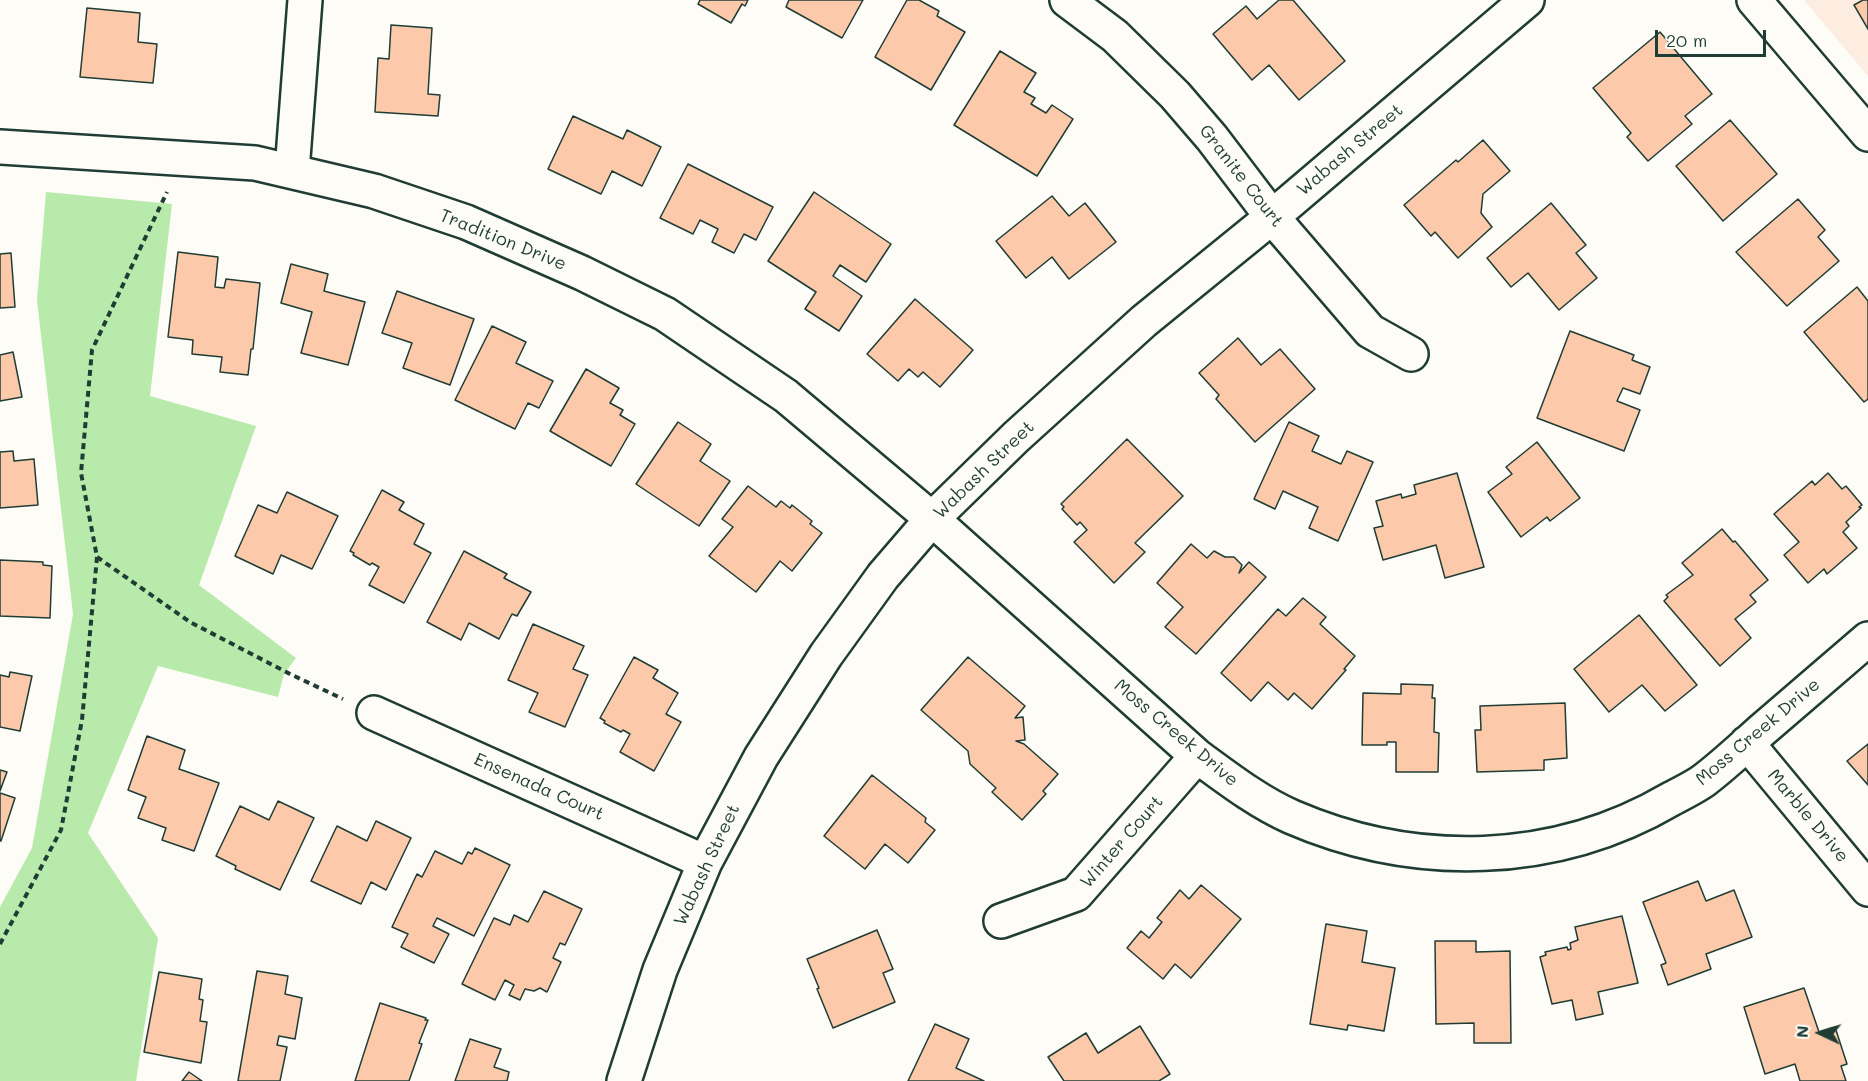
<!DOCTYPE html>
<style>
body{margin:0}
#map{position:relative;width:1868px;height:1081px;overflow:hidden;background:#fdfcf7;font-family:Mali,sans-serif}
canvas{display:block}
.north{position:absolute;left:1790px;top:1003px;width:60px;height:60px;-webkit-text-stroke:4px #fdfcf7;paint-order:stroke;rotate:274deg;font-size:16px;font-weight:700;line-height:24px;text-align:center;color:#1f3d34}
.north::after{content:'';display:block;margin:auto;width:21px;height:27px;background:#1f3d34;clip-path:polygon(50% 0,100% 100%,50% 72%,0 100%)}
.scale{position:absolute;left:1655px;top:30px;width:111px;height:27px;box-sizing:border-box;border:3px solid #1f3d34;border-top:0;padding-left:8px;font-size:18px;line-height:21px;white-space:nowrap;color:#1f3d34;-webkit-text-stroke:4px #fdfcf7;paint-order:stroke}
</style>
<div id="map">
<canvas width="1868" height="1081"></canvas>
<div class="north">N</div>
<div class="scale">20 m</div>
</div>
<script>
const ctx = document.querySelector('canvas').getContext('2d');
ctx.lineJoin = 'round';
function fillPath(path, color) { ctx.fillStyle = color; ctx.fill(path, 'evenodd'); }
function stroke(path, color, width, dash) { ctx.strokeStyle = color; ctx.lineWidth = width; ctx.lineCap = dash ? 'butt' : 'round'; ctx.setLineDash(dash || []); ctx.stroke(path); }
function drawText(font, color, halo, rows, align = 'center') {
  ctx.font = font + ' Mali,sans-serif'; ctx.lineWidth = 4.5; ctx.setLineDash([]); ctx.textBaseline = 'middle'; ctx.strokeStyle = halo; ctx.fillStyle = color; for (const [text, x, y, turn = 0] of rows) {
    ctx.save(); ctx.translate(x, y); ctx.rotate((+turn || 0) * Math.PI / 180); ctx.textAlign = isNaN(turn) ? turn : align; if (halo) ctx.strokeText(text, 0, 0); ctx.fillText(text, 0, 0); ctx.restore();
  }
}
fillPath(new Path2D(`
 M1804 0H1868V76Z`), '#fdede0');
fillPath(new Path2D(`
 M46 192 172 204 150 396 256 426 199 585 296 658 284 674 278 697 158 666 88 833 158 938 136 1081H0V907L32 848 73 614 37 300Z`), '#b8ebab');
const building = new Path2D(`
 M700 0H748L745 6 742 4 731 23 698 4Z
 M789 0H863L842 38 786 7Z
 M907 0H919L939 11 937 16 965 32 931 90 875 57Z
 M1279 0H1293L1345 61 1299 100 1269 65 1252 80 1213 34 1246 6 1257 19Z
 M1863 0H1868V29L1854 5Z
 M87 8 140 13 138 42 157 44 153 83 80 77Z
 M391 25 432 28 428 94 440 95 438 116 375 112 378 58 389 59Z
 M1660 32 1712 94 1685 116 1692 124 1648 161 1627 137 1631 133 1593 88Z
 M1000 51 1036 73 1024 92 1035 98 1031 104 1046 113 1052 105 1073 119 1037 176 954 125Z
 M573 116 623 139 627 130 661 147 642 186 612 171 601 194 548 169Z
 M1730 120 1777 174 1723 221 1676 166Z
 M1483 140 1510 171 1483 194 1481 213 1492 227 1458 258 1435 232 1431 236 1404 205 1456 160 1458 162Z
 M688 164 773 207 756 240 744 234 734 253 712 242 718 229 700 220 693 234 660 218Z
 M814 192 891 244 866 282 840 265 833 276 862 296 839 331 805 309 816 292 768 261Z
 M1052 196 1069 216 1085 203 1116 242 1069 279 1052 257 1026 278 996 241Z
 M1798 199 1825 230 1818 237 1839 261 1787 306 1736 252Z
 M1551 203 1586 245 1576 253 1597 278 1559 310 1528 273 1511 287 1487 258Z
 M178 252 218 257 215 287 224 288 226 279 260 283 253 349H251L248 375 220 372 222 357 192 354 193 340 168 337Z
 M11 253 15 307 0 308V254Z
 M291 264 328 274 324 291 365 302 348 365 301 353 312 312 281 303Z
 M1857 287 1868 301V399L1864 402 1804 332Z
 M397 291 474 319 450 385 403 368 412 343 382 333Z
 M915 299 973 350 940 387 923 372 918 377 909 369 898 381 867 354Z
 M492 326 526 342 516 363 553 381 539 408 528 403 515 429 455 400Z
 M1570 331 1634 355 1632 360 1650 367 1640 394 1623 388 1617 401 1640 410 1624 451 1537 418Z
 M1238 338 1261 365 1280 349 1315 389 1255 442 1216 399 1219 395 1199 373Z
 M13 352 22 397 0 401V355Z
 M586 369 619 388 610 403 623 410 620 415 635 424 611 466 550 431Z
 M678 422 711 444 700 461 730 481 699 526 636 484Z
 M1289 422 1319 436 1312 451 1341 464 1347 451 1373 462 1338 541 1309 528 1318 507 1283 491 1275 509 1254 499Z
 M1127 439 1183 496 1135 543 1145 552 1114 583 1074 542 1087 530 1080 522 1077 525 1062 509 1064 507 1061 504Z
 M1537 442 1580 498 1550 521 1547 517 1521 537 1488 492 1512 474 1506 467Z
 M13 451 14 461 34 459 38 505 0 508V452Z
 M1457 473 1484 567 1445 578 1436 545 1383 560 1374 528 1383 526 1376 501 1401 494 1402 498 1416 494 1414 485Z
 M1828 473 1842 489 1846 486 1862 505 1859 507 1861 508 1846 522 1849 526 1843 532 1857 548 1827 574 1824 569 1808 583 1784 555 1799 542 1774 514 1812 481 1815 485Z
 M748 486 776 507 781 501 790 508 792 505 812 521 810 524 822 533 792 571 780 561 756 592 709 556 733 527 722 519Z
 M382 490 404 502 399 510 424 524 414 544 431 553 404 603 369 585 379 567 372 563 370 565 353 555 354 553 350 551Z
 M287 492 338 516 312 569 281 555 273 574 235 556 258 505 277 513Z
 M1722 529 1733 542 1735 541 1768 580 1750 595 1756 602 1735 619 1751 638 1720 666 1664 601 1668 597 1666 595 1693 575 1682 563Z
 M1191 544 1207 558 1214 551 1225 557H1234L1242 565 1239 573 1249 562 1266 577 1196 654 1165 627 1183 607 1157 583Z
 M464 551 507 574 504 578 531 592 517 616 512 614 499 639 469 623 461 640 427 622Z
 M0 560 43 562V565L52 566 50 618 0 616Z
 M1303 598 1326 617 1320 624 1355 656 1344 669 1346 670 1312 709 1294 693 1288 700 1268 682 1251 701 1221 673 1278 609 1286 616Z
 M1639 615 1697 685 1665 711 1642 685 1609 712 1574 669Z
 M533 624 584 646 573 669 588 675 565 727 529 712 538 693 508 680Z
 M634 657 658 670 653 678 678 693 666 714 681 722 654 771 620 752 630 734 623 730 621 732 604 723 605 721 600 718Z
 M968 657 1025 706 1015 718 1023 717 1025 740 1016 741 1024 744 1058 774 1043 791 1046 794 1022 820 992 792 996 788 970 764 968 751 921 710Z
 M10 672 32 676 20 731 0 727V675L9 677Z
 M1401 684 1433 685 1432 698H1435L1434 732 1439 733 1438 772H1396V742H1387V745H1362L1363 693 1401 694Z
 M1565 703 1567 758 1544 760V770L1477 772 1475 730H1481L1480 706Z
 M147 736 185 750 179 769 219 783 194 851 162 840 166 828 138 818 146 797 128 790Z
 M1868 744V785L1847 761Z
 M0 770 7 772 0 791Z
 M872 775 926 818 925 822 935 830 908 863 885 844 865 869 824 836Z
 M0 793 15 798 1 841H0Z
 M278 801 314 818 280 890 235 869 236 866 216 856 240 806 269 820Z
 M376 821 411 838 386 890 371 882 361 904 311 881 337 826 367 841Z
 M475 848 510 865 474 936 437 918 433 926 449 934 434 963 401 947 408 934 392 927 417 874 422 877 435 851 462 864 468 852 472 854Z
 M1698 881 1706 901 1734 890 1752 937 1706 954 1711 969 1668 985 1661 965 1666 963 1643 902Z
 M1201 885 1241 919 1191 978 1175 964 1163 979 1127 948 1141 931 1149 938 1162 922 1157 918 1180 890 1189 899Z
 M544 891 582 909 565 945 560 943 553 958 561 962 547 992 540 988 534 991 525 989 520 1000 509 995 514 985 505 980 495 1000 462 984 494 918 510 925 514 915 528 922Z
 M1622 916 1638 983 1598 992 1603 1014 1576 1020 1572 1000 1552 1004 1540 957 1546 955 1545 952 1567 947 1568 950 1571 949 1570 943 1578 940 1575 927Z
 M1326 924 1367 931 1362 962 1395 968 1384 1031 1348 1025 1347 1030 1310 1024Z
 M877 930 893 969 883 973 895 1002 833 1028 817 989 819 988 807 959Z
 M1435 941H1476V952L1510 951 1511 1043H1474V1023L1436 1024Z
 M257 971 288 976 285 994 302 998 295 1039 279 1036 277 1045 287 1047 280 1081H238Z
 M159 972 202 979 199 999 203 1000 200 1021 207 1022 201 1063 144 1052Z
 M1804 988 1819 1032 1835 1027 1847 1064 1841 1066 1846 1081H1800L1795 1064 1765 1074 1744 1007Z
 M380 1003 426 1018 425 1020H428L419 1043 422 1044 409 1081H355Z
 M935 1024 969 1039 956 1068 984 1081H908Z
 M1140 1026 1170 1074 1159 1081H1064L1048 1057 1086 1033 1098 1053Z
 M470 1039 501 1049 494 1067 509 1072 507 1081H455Z
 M189 1072 202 1081H182Z`);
fillPath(building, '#fccaab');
stroke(building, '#1f3d34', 1.5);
const street = new Path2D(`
 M1067 0 1115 36 1175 95 1212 138 1272 217 1370 331 1411 354
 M1754 0 1868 134
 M0 147 255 163 374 191 466 222 582 273 665 314 786 396 932 519 1197 756C1227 778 1258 802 1292 817 1415 870 1555 867 1671 799 1682 793 1693 788 1703 781 1723 766 1742 748 1761 731 1797 700 1832 670 1868 639
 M292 171 305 0
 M374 713 705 862
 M1747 743 1868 889
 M1001 921 1076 894 1197 756
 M624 1081 660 970 705 862 761 757 826 655 883 576 932 519 1016 437 1144 321 1272 217 1527 0`);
stroke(street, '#1f3d34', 38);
stroke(new Path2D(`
 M97 557 190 622 290 674 343 699
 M0 944 61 830 82 720 97 557 81 473 92 350 167 192`), '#1f3d34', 4, [6, 4.5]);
stroke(street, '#fdfcf7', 33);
drawText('18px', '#1f3d34', '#fdfcf7', [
 ["Wabash Street",1350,150,-40],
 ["Granite Court",1241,176,52],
 ["Tradition Drive",503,240,22],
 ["Wabash Street",984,470,-44],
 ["Moss Creek Drive",1758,732,-40],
 ["Moss Creek Drive",1176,733,40],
 ["Ensenada Court",539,787,24],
 ["Marble Drive",1808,816,50],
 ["Winter Court",1122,842,-49],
 ["Wabash Street",707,865,-65]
]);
</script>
